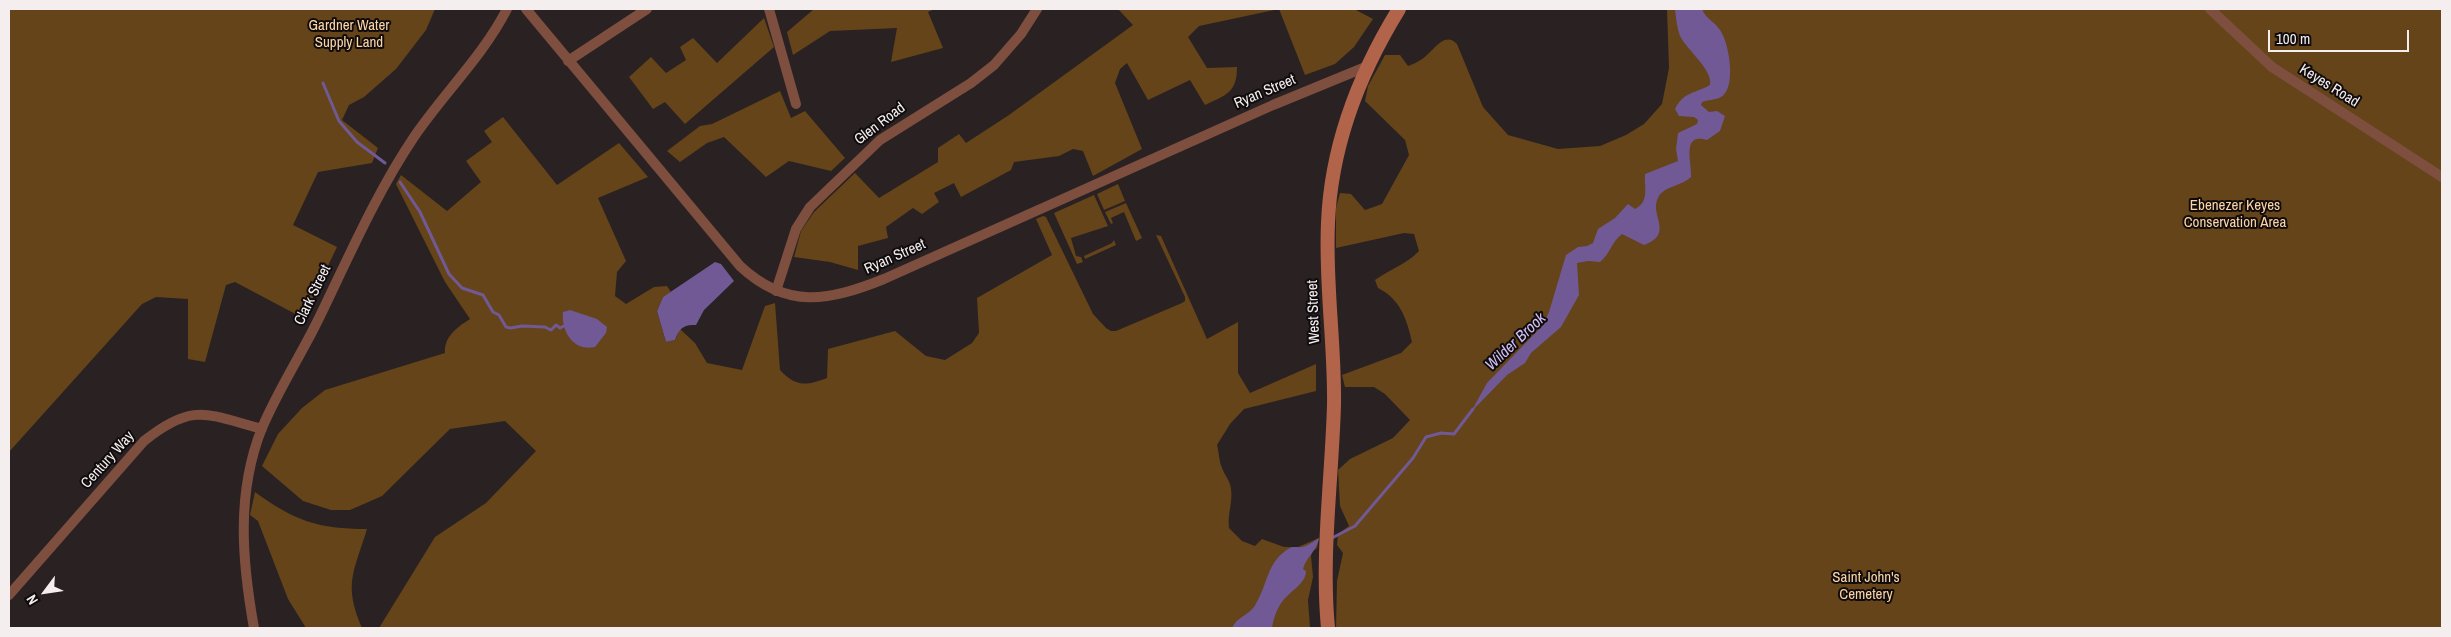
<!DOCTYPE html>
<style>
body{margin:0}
#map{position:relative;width:2451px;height:637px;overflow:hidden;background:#2a2123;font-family:"Archivo Narrow",sans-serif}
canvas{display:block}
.frame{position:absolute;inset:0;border:10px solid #f5eeef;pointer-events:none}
.north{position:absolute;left:20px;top:567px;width:50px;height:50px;-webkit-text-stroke:4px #100c0d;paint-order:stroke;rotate:239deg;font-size:14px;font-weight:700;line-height:20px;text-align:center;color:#f5eeef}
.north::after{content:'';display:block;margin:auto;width:18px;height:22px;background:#f5eeef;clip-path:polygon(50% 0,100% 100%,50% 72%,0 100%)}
.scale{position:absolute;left:2268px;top:30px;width:141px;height:22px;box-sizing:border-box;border:2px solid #f5eeef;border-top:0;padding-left:6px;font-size:15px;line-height:18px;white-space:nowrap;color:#f5eeef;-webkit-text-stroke:4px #100c0d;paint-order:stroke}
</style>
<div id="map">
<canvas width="2451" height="637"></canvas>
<div class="frame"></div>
<div class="north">N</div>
<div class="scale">100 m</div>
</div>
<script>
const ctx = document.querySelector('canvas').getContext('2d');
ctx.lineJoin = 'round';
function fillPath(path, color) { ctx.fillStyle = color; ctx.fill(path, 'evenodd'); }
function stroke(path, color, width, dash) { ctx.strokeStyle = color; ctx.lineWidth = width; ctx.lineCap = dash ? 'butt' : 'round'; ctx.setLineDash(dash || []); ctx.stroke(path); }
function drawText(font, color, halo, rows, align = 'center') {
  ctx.font = font + ' "Archivo Narrow",sans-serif'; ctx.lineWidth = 4; ctx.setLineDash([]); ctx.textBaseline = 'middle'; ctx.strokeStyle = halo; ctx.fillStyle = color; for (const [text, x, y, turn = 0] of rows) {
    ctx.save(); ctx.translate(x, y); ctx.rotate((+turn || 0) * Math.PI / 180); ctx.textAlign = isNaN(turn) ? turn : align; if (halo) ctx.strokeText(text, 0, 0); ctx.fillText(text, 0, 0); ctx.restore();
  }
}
fillPath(new Path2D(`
 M9 9H435L426 30 396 69 364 97 349 105 342 120 378 148 372 163 318 172 293 225 337 247 303 318 235 282 226 285 205 362 188 359V299L156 297 142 304 9 452Z
 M814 9H934L928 12 943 48 891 62 897 28 830 31 793 55 787 32Z
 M1118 9H1354L1373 19 1354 47 1335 64 1305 75 1279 9 1199 26 1188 37 1207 68 1237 67C1237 93 1226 95 1205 105L1190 80 1148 100 1127 63 1120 69 1115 83 1142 149 1093 176 1083 151 1073 149 1059 156 1014 162 1011 170 961 197 954 183 934 193 939 202 922 214 913 208 886 227 888 238 858 246V270L830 262 794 257 801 231 814 212 855 173 879 198 938 162V148L959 134 966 143 1009 115 1133 25Z
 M1667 9H2442V628H1336L1337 581 1343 553 1337 545 1338 534 1349 526 1340 506 1338 470 1350 459 1393 438 1410 420 1385 394 1374 387H1345L1342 375 1401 353 1412 342C1407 319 1400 299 1378 288L1375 280C1390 269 1407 264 1419 251L1414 234 1404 233 1336 248V208L1340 193 1351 194 1365 210 1382 204 1409 155 1405 140 1365 101 1368 86 1385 55H1400L1408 66C1413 64 1418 62 1422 59 1433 52 1444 30 1457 44L1483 107 1508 135 1558 149 1600 146 1626 135 1644 124 1662 104 1669 68Z
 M764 18 774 47 685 124 665 102 653 109 629 77 651 57 666 73 686 60 680 47 693 38 717 63Z
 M780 91 791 118 805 111 845 158 831 171 789 161 766 177 724 137 707 143 680 162 667 151 700 126 712 124Z
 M503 117 557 185 619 143 648 177 598 198 626 261 617 272 615 296 626 304 654 287 667 286 671 292 663 297 657 311 666 342 675 340 680 329 695 343 707 363 742 370 765 306 775 303 780 370C796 387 806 386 827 378L828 349 895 331 926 356 945 360 972 343 979 333 977 298 1052 255 1036 219 1043 216 1046 217 1093 314 1106 328 1111 331H1116L1182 303 1185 301V297L1156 235 1161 236 1207 339 1238 322V373L1250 393 1316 364V391L1244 409 1230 424 1217 445C1219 452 1219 461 1222 468 1225 476 1230 480 1231 489 1233 503 1227 514 1229 528L1242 541 1255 546 1262 539 1284 547H1298L1319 538 1317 548 1312 552 1311 556 1313 577 1308 600 1310 628H379L435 537 486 503 536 451 505 421 450 429 382 496 350 510H331L303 501 262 466 278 434 302 408 325 390 445 353C444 337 456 328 470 319L445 282 396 184 401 175 447 211 481 182 466 161 492 142 484 131Z
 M1118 184 1125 201 1104 210 1097 194Z
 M1094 195 1108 226 1071 238 1076 256 1081 257 1083 262 1077 264 1054 213Z
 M1126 203 1142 238 1136 241 1124 212 1111 218 1113 223 1111 224 1105 212Z
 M1114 240 1116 245 1085 259 1084 256 1112 243Z
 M255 492C295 521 318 529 367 529 354 572 343 584 362 628H306L288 599 258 521 250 515Z`), '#644418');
fillPath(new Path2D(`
 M1675 9H1702C1706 19 1714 21 1720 30 1729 42 1737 88 1721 97 1716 100 1707 100 1702 102L1701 105 1709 112 1717 111 1725 116 1720 131 1707 140C1681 132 1692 162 1691 177 1682 186 1663 186 1658 198 1649 215 1675 234 1644 245L1622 234C1612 241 1610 254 1600 262L1588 261 1577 263 1579 295 1561 327 1531 353 1525 363 1507 375 1471 412 1487 383 1543 325 1549 312 1566 255 1578 247 1587 246 1593 243 1598 229 1615 218 1628 204 1635 209C1650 201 1644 188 1645 174L1678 161 1676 149 1678 133 1697 124 1698 120 1694 117 1679 116 1675 109C1683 92 1696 93 1710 85 1713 70 1687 50 1680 36 1677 28 1676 18 1675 9Z
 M715 262 721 264 734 281 704 310 696 325C683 324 679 329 675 340L666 342 657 311 663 297Z
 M570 310 597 319 607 327 606 333 595 347C574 352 561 332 563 312Z
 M1319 538C1317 551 1306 557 1303 569L1306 571C1306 585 1287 592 1280 605 1276 611 1273 621 1272 628H1232C1237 617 1247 616 1254 607 1268 586 1266 561 1290 548 1294 546 1297 548 1302 547 1308 546 1314 541 1319 538Z`), '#705995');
stroke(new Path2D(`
 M323 83 339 121 357 142 385 163
 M400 182 420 212 449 274 462 288 483 295 493 312 499 315 506 327 511 328 522 326 545 327 551 330 556 325 560 328 568 324
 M1332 538 1355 526 1413 458 1426 437 1441 433 1454 434 1473 409`), '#705995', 3);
stroke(new Path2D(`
 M526 9 740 266C787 310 829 301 884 279L1273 105 1368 66
 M769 9 796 104
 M2210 9 2272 67 2442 177
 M568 61 647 9
 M776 291 796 229 810 207 880 140 971 83 994 65 1021 34 1037 9
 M9 595 144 441C193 402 206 414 262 429
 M254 628C242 561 236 493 262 428 279 388 303 352 321 314 350 254 377 192 414 137 444 93 483 56 507 9`), '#7e4e3e', 10);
stroke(new Path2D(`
 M1328 628C1321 556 1332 477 1334 405 1335 344 1325 283 1328 223 1331 145 1359 74 1399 9`), '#b1644a', 14);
drawText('15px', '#fdd5a5', '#100c0d', [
 ["Gardner Water",349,26],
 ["Supply Land",349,43],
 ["Ebenezer Keyes",2235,206],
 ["Conservation Area",2235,223],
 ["Saint John's",1866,578],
 ["Cemetery",1866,595]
]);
drawText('15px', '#f5eeef', '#100c0d', [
 ["Keyes Road",2329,86,32],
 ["Ryan Street",1265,92,-23],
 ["Glen Road",880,124,-37],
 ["Ryan Street",895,257,-24],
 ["Clark Street",313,295,-64],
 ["West Street",1314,312,-92],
 ["Century Way",108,460,-48]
]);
drawText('italic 16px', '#d3c0f6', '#100c0d', [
 ["Wilder Brook",1516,342,-43]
]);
</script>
